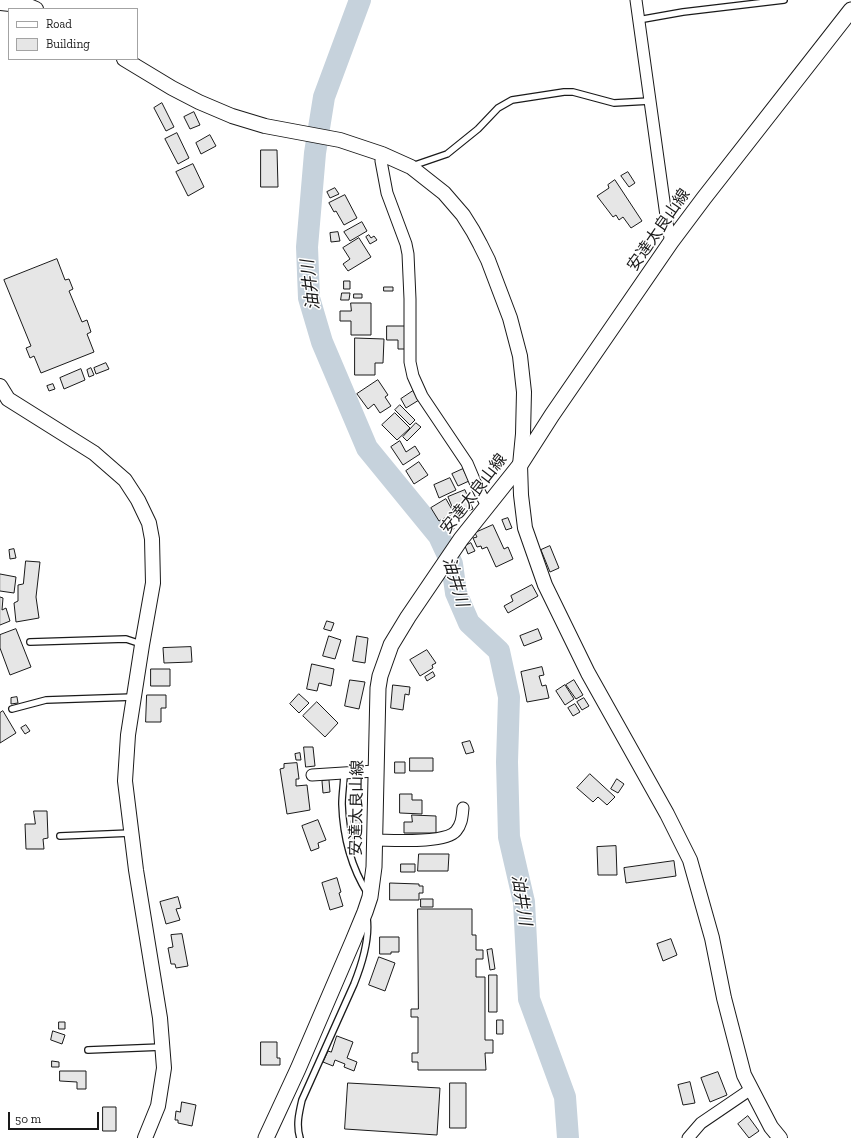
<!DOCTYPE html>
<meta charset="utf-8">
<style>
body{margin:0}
#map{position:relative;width:851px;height:1138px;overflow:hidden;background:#fff;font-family:"Zilla Slab",serif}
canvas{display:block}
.legend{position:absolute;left:8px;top:8px;width:130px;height:52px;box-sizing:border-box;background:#fff;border:1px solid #a3a3a3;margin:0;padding:5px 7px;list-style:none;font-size:12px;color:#1a1a1a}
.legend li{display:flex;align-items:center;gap:8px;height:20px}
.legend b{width:20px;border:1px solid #a3a3a3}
.scale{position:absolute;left:8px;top:1112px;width:91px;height:18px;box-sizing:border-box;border:2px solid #1a1a1a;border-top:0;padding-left:5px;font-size:12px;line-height:14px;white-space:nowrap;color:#1a1a1a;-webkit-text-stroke:3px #fff;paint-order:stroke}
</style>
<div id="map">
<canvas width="851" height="1138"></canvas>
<ul class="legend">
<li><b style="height:5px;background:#fff"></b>Road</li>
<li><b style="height:11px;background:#e6e6e6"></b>Building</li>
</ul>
<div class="scale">50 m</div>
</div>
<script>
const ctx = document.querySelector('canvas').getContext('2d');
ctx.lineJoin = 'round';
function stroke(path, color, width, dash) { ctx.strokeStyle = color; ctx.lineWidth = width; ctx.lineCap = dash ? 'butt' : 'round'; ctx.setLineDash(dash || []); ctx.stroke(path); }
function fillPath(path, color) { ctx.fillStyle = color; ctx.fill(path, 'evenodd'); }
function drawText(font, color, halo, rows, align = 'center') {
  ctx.font = font + ' "Zilla Slab","Noto Sans JP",serif'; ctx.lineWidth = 3; ctx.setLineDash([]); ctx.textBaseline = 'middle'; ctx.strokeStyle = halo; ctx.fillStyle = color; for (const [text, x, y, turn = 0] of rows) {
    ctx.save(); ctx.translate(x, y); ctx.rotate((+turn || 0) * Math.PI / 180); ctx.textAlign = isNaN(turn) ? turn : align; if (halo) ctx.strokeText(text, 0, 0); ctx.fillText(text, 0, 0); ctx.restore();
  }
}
stroke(new Path2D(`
 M360 0 324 97 315 153 307 247 309 298 322 342 367 448 439 536 452 564 456 593 469 623 499 651 509 697 507 762 509 837 524 902 529 999 565 1097 568 1138`), '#c6d2dc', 22);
const building = new Path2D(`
 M162 103 174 127 166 131 154 108Z
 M194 112 200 125 190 129 184 117Z
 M177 133 189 158 178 164 165 139Z
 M210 135 216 146 201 154 196 143Z
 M261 150H277L278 187H261Z
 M193 164 204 187 188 196 176 172Z
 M628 172 635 183 629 187 621 176Z
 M615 180 642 221 631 228 623 217 619 220 616 215 613 217 597 196 609 188 608 185Z
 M335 188 339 194 330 198 327 192Z
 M345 195 357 218 344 225 336 211 334 212 329 203Z
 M362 222 367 231 350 241 344 232Z
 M338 232 340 241 331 242 330 233Z
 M369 235 371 238 374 236 377 240 370 244 366 237Z
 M359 238 371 257 348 271 343 264 350 259 343 248Z
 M57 259 65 280 69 279 73 289 69 291 82 322 87 320 91 332 87 334 94 352 41 373 34 356 30 358 26 348 31 346 4 280Z
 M344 281H350V289H344Z
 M384 287H393V291H384Z
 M342 293H350L349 300H341Z
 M354 294H362V298H354Z
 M351 303H371V335H351V321H340V311H351Z
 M387 326H405V349H398V340H387Z
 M355 338 384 339 383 363H375V375H355Z
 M106 363 109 369 96 374 94 368Z
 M91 368 94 375 89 377 87 370Z
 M81 369 85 380 64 389 60 378Z
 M378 380 388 395 385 397 391 406 380 413 374 404 368 409 357 394Z
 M53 384 55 389 49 391 47 386Z
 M413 391 419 400 406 408 401 399Z
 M400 405 415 420 410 425 395 410Z
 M395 413 410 428 397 440 382 425Z
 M416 423 421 427 407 441 403 437Z
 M400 441 406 452 415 446 420 454 403 465 391 447Z
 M419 462 428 475 414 484 406 471Z
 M463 469 469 481 458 486 452 474Z
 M450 478 456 490 439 498 434 485Z
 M465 490 473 509 456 516 448 497Z
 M446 499 454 513 439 521 431 508Z
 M508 518 512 528 506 530 502 520Z
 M452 524 454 529 449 531 446 526Z
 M493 525 504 549 508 547 513 559 496 567 487 547 482 549 481 546 477 547 473 538 477 537 475 533Z
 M471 543 475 551 468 554 465 546Z
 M550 546 559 568 550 572 541 550Z
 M14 549 16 558 10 559 9 550Z
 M26 561 40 562 36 597 39 618 16 622 14 603 18 601V585L23 584Z
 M0 574 16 577 14 593 0 591Z
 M532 585 538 596 508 613 504 606 513 601 511 596Z
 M0 597 3 598 2 610 6 608 10 621 0 625Z
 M327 621 334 623 331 631 324 629Z
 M16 629 31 667 10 675 0 648V635Z
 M538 629 542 639 524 646 520 636Z
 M329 636 341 640 335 659 323 656Z
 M357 636 368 638 365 663 353 661Z
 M191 647 192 662 164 663 163 648Z
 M427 650 436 663 432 665 433 668 420 676 410 660Z
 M312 664 334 669 331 686 319 683 317 691 307 689Z
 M542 667 544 675 539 676 542 686 546 685 549 698 527 702 521 672Z
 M151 669H170V686H151Z
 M433 672 435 676 427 681 425 677Z
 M350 680 365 682 359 709 345 706Z
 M574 680 583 695 576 699 566 685Z
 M393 685 410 687 409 695 405 694 403 710 391 708Z
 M565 685 574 699 565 705 556 691Z
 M299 694 309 703 299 713 290 704Z
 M147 695H166V708H161V722H146Z
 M17 697 18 703 11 704V698Z
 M584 698 589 706 582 710 577 702Z
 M317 702 338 723 325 737 303 716Z
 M575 704 580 712 573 716 568 708Z
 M3 711 16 733 0 743V713Z
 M26 725 30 731 25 734 21 728Z
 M470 741 474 752 466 754 462 743Z
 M304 747H313L315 766 306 767Z
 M300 753 301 760H296L295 754Z
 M410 758H433V771H410Z
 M395 762H405V773H395Z
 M297 763 299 779H296V786L307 785 310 810 287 814 280 769 284 768V764Z
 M590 774 615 797 607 805 598 797 593 802 577 788Z
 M617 779 624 784 618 793 611 789Z
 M329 780 330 792 323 793 322 781Z
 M400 794H412V800H422V814L400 813Z
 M34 811H47L48 838 43 839 44 849H26L25 824H35Z
 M412 815 436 816V833H404V822H412Z
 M318 820 326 840 318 843 319 848 311 851 302 826Z
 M360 820 361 837 352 838 351 821Z
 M616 846 617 875H598L597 847Z
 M419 854H449L448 871H418Z
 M674 861 676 876 626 883 624 868Z
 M401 864H415V872H401Z
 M337 878 341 892 339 893 343 906 330 910 322 883Z
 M390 883 419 884V886H423V893H419V900H390Z
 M178 897 181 908 176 909 180 920 166 924 160 902Z
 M421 899H433V907H421Z
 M418 909H472V935H476V950H483V959H476V977H485V1040H493V1053H485L486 1070H418V1062H412V1053H418V1017H411V1009H418Z
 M182 934 188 966 176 968 175 964H171L168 948 173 947 171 935Z
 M380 937H399V952H391V954H380Z
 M671 939 677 955 663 961 657 944Z
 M492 949 495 969 490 970 487 950Z
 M379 957 395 963 385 991 369 985Z
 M489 975H497V1012H489Z
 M497 1020H503V1034H497Z
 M59 1022H65V1029H59Z
 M53 1031 65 1035 62 1044 51 1040Z
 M337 1036 353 1042 347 1058 357 1062 354 1071 344 1067 345 1064 335 1060 333 1066 323 1062 328 1051 331 1052Z
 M261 1042H277V1058H280V1065H261Z
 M52 1061 59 1062V1067H52Z
 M60 1071H86V1089H77V1082L60 1081Z
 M718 1072 727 1095 710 1102 701 1078Z
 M690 1082 695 1103 683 1105 678 1085Z
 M348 1083 440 1088 437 1135 345 1129Z
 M450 1083H466V1128H450Z
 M182 1102 196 1105 192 1126 178 1123V1120H175L176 1111 180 1112Z
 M103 1107H116V1131H103Z
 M748 1116 759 1131 749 1138 738 1124Z`);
fillPath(building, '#e6e6e6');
stroke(building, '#1a1a1a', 1);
const service = new Path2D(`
 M638 20 683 12 784 0
 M412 166 447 154 478 129 498 108 512 100 564 92H573L614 103 650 101
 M30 642 126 639 141 644
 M12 709 46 700 134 697
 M344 773C344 783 342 794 342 804 343 835 351 867 368 894
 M60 836 131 833
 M88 1050 162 1047
 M300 1138C296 1125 299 1113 302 1100L354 984C362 964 370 940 367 918`);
const minor = new Path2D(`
 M636 0 667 223 671 242
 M382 154 381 161 387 193 406 244 408 254 410 299V362L413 376 422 396 467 463 478 489 487 506
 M312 775 375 771
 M374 840C392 840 445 844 456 831 462 824 462 817 463 808
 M688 1138 701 1123 751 1089`);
const tertiary = new Path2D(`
 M0 3 29 6 36 9
 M124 59 172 88 199 102 232 116 265 126 340 140 382 154 411 167 444 193 463 215 473 231 480 244 488 260 510 318 520 356 524 392 523 434 520 465 521 495 525 528 545 585 588 673 667 814 690 860 712 938 724 998 744 1075 771 1127 780 1138
 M0 386 8 399 94 453 125 480 138 500 149 523 152 539 153 583 142 645 128 735 125 781 136 870 160 1018 164 1068 158 1106 145 1138`);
const secondary = new Path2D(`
 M266 1138 298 1069 353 941 365 912 370 897 374 867 378 688 380 676 391 645 408 617 461 539 520 465 552 415 671 242 704 198 851 10`);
stroke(service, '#1a1a1a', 8);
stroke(minor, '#1a1a1a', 13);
stroke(tertiary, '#1a1a1a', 16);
stroke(secondary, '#1a1a1a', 17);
stroke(service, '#fff', 5.5);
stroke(minor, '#fff', 11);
stroke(tertiary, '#fff', 14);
stroke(secondary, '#fff', 15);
drawText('16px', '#1a1a1a', '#fff', [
 ["安達太良山線",659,230,-55],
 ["安達太良山線",474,494,-52],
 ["安達太良山線",357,808,-89]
]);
drawText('italic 17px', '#1a1a1a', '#fff', [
 ["油井川",311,285,-97],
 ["油井川",455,582,73],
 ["油井川",521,900,81]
]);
</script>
